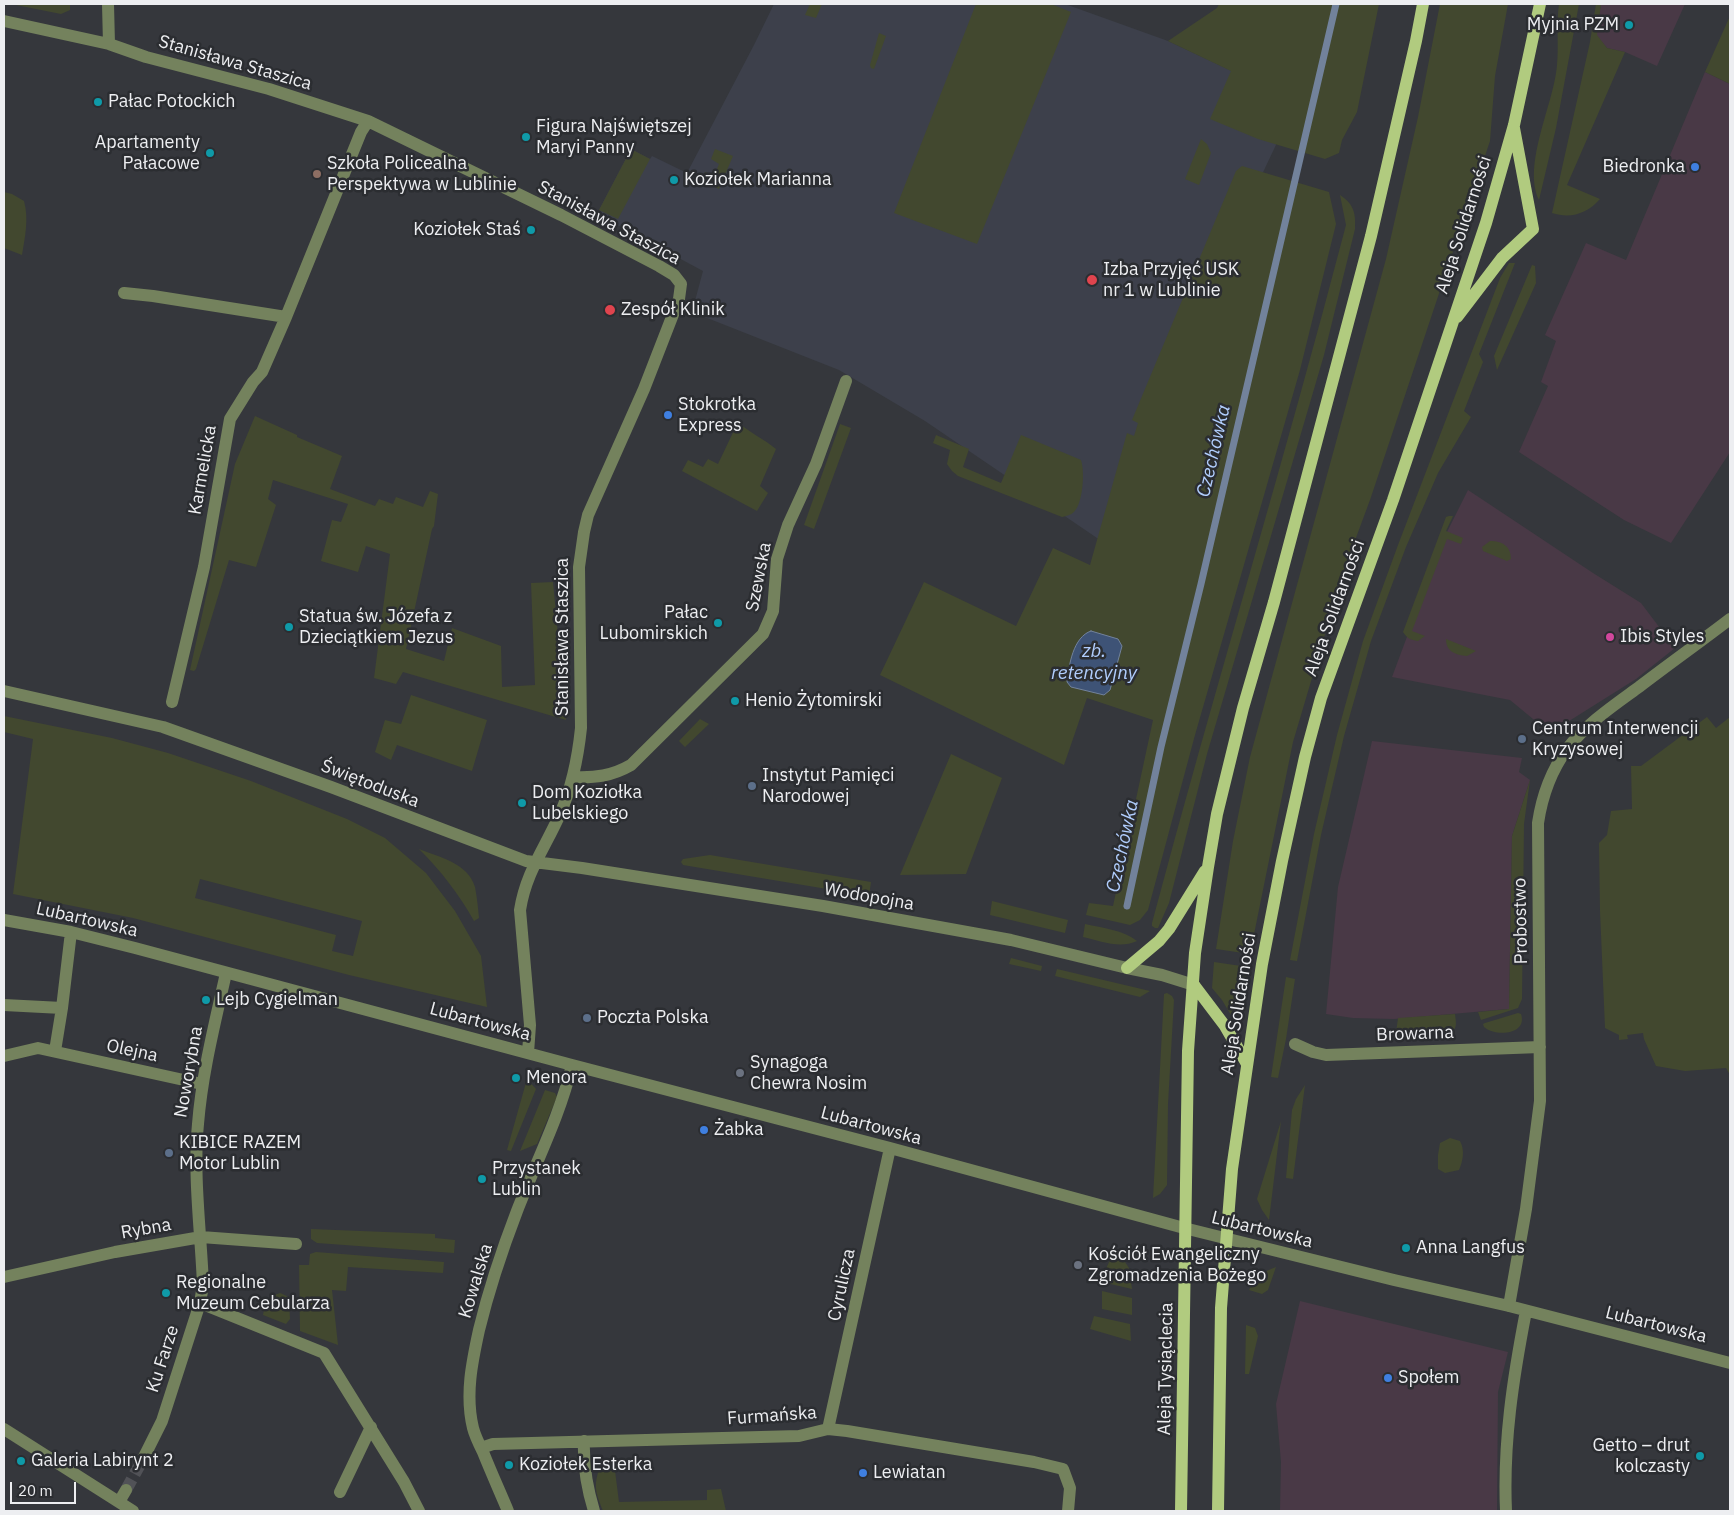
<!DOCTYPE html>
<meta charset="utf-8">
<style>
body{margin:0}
#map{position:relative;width:1734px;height:1515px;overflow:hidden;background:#35373c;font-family:"IBM Plex Sans",sans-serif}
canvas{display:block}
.frame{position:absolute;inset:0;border:5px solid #edeef1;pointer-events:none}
.scale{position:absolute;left:10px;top:1482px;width:66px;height:22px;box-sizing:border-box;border:2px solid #edeef1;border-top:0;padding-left:6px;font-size:15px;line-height:18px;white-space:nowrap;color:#edeef1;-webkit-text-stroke:4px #2b2d31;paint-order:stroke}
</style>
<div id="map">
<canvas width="1734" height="1515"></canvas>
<div class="frame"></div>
<div class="scale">20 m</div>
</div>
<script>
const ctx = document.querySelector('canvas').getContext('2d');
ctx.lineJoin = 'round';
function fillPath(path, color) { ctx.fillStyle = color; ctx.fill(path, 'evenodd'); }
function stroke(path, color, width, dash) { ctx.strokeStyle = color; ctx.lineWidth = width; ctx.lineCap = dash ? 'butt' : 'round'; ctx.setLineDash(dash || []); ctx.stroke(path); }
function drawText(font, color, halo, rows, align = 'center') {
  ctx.font = font + ' "IBM Plex Sans",sans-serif'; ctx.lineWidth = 5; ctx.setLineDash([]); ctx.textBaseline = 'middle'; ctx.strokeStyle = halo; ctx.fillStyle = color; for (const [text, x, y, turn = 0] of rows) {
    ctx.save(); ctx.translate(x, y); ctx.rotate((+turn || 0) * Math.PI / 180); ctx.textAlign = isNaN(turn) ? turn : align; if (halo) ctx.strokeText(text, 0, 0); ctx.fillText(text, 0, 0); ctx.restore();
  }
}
fillPath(new Path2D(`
 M1601 4H1685L1657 66 1625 52 1607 48 1596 35Z
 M1705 72 1730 84V452L1671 543 1624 520 1519 452 1548 386 1541 382 1556 341 1545 335 1586 243 1626 260Z
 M1468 490 1593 573 1641 603 1675 648 1636 679 1550 733 1510 700 1392 677 1443 540Z
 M1372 741 1522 758 1519 772 1530 780 1512 836 1509 1009 1394 1019 1353 1018 1326 1014 1338 887Z
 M1300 1301 1508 1352 1498 1392 1497 1511H1280L1281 1462 1276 1404Z`), '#493946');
fillPath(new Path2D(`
 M774 4H1065L1168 41 1232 71 1283 130 1257 185 1122 555 925 421 839 370 692 312 703 271 597 214 631 149 650 159 652 156 687 173 754 45Z`), '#3d404b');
fillPath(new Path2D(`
 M11 4H70V10L61 14Z
 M810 4H822L816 18 805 15Z
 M976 4H1051L1071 12 977 244 894 213Z
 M1219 4H1379L1357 112 1342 140 1339 153 1325 159 1258 139 1210 119 1231 71 1168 41 1217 8Z
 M1440 4H1508L1495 76 1490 141 1370 500 1344 570 1293 742 1250 954 1216 949 1233 841 1250 757 1386 259 1418 117Z
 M1559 4H1579L1556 128 1539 200C1522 164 1554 104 1557 65 1559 45 1556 24 1559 4Z
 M1596 4H1601L1597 35 1607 48 1625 52 1567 185 1600 199C1587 214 1570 219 1552 213L1590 42Z
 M1730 16V84L1705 72Z
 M879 33 886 36 874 69 871 68 870 65Z
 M1201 139 1207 144 1211 153 1199 185 1185 179Z
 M631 149 650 159 618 219 599 210Z
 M715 149 733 156 719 189 702 181 705 172 714 176 719 164 711 159Z
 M1242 166 1329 192 1336 224 1300 370 1195 735 1148 910 1140 920 1130 925 1086 915 1089 903 1113 906 1153 720 1087 698 1064 765 880 675 924 582 1016 626 1053 548 1090 565 1127 433 1134 436 1138 423 1132 420 1236 171Z
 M4 192 12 194 24 201C29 219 25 237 22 255L4 248Z
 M1340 195C1354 204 1356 214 1355 229L1324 355 1207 754 1169 903 1158 928H1155L1152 926V923C1214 690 1285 459 1346 225Z
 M1509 263H1515L1479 354 1483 362 1464 411 1471 417 1438 473 1406 547 1371 641 1344 736 1321 835 1297 961 1290 960 1314 834 1337 735 1363 641 1398 545 1500 278Z
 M1532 265 1535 266 1536 283 1497 370 1494 356Z
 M255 416 297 435V437L342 456 330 489 375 506 379 499 393 504 396 497 423 507 430 491 438 494 434 526 432 529 406 649 444 661 452 628 501 646 502 687 535 685 531 583 553 582 566 720 403 672 396 684 374 678 390 554 366 546 358 572 321 561 332 520 341 522 348 504 273 480 268 499 276 505 256 567 229 560 196 669 194 671 190 670 235 464Z
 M738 422C750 433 764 439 776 449L760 486 768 493 757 511 682 471 688 460 703 467 708 459 718 464Z
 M840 424 851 428 814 529 804 525Z
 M936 435 969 449 963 467 1001 483 1021 435 1074 457 1081 460C1085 472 1083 503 1074 512 1071 515 1066 516 1062 517L958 476 952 471 947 464 950 450 933 443Z
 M1449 516H1453L1446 531 1463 538 1461 544 1447 539 1412 631 1425 636 1418 641C1410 640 1407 638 1403 632L1446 517Z
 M1490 541C1502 541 1511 546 1511 559L1507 561 1483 551 1482 547Z
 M1446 639 1476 651 1467 656C1456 655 1446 652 1446 639Z
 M411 695 487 720 472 771 397 745 391 760 375 752 385 720 401 724Z
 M4 716 112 738 168 753 251 781 347 819 385 838 426 873 455 911 481 956 487 1007 349 975 133 918 13 894 33 739 4 732ZM200 879 362 921 353 956 332 951 336 935 195 898Z
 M1707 717 1716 728 1730 717V1075L1726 1068 1685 1071 1656 1066 1644 1039 1643 1033 1627 1035 1628 1039 1619 1040V1035L1605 1028 1600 911 1599 843 1607 835 1611 811 1632 809 1631 766H1641Z
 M700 719 709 724 685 747 679 741Z
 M951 754 1002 778 966 874 900 875Z
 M1530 780 1524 824 1522 999 1518 1008 1481 1020 1478 1012 1509 1009 1512 836Z
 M419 849C439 857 468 863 475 887 477 897 478 908 479 918L474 921C459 894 441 871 419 849Z
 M710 855 871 882 869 896 683 865 681 862 683 859Z
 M992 901 1068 920 1065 933 990 915Z
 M1085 924C1103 928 1123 930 1137 941 1120 949 1100 941 1083 937Z
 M1011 958 1042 966 1041 971 1009 964Z
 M1214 962 1248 967 1239 1021 1237 1023 1235 1022 1222 1000 1212 988Z
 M1057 969 1150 991 1140 997 1055 976Z
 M1286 977 1295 979 1286 1039 1278 1078 1271 1077Z
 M1167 993 1172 996 1174 1000 1168 1104 1167 1185 1160 1194 1153 1198 1164 994Z
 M1518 1013 1521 1014C1528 1035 1495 1037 1484 1027L1483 1024 1485 1023Z
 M1455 1014C1456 1023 1458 1028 1450 1033H1396L1398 1018Z
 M527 1079 536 1089 511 1151 507 1150Z
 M1305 1085 1293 1179 1286 1178 1292 1110 1296 1099Z
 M545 1090 555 1093 557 1097 537 1144 520 1151Z
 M1281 1121 1269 1220 1262 1210 1257 1199Z
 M1450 1138 1460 1141C1465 1150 1463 1161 1459 1170L1445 1173 1438 1169V1155L1440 1143Z
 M311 1229 435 1234V1238L455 1240 454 1253 317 1243 311 1239Z
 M316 1252 444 1262 443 1273 348 1267 346 1291 332 1290 338 1345 300 1331 299 1265H309L310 1254Z
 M1121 1256 1129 1268 1132 1289 1106 1283 1101 1279 1111 1258Z
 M1276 1267 1268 1290 1262 1294 1249 1290C1255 1278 1262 1272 1276 1267Z
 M1102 1291 1132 1298V1315L1102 1309Z
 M280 1293 289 1297 290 1319 286 1324 263 1315C265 1303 268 1297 280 1293Z
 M1094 1316 1130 1324 1131 1341 1090 1329Z
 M1246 1325 1255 1328 1258 1336 1249 1374H1245Z
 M614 1463 619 1502 707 1500V1490L721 1489 726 1511H603C595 1491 593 1485 601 1464Z`), '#42482f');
const water = new Path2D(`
 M1091 631 1118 639 1122 646 1110 690 1104 695 1071 687 1067 682C1069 665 1073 637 1091 631Z`);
fillPath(water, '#3e5376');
stroke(water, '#72829b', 1);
stroke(new Path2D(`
 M1127 906 1161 747 1201 584 1336 4`), '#72829b', 7);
stroke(new Path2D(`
 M126 1490 143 1459`), '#515257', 12, [12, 6]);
stroke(new Path2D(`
 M108 4 109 44
 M4 21 109 44 146 57 269 89 368 121 561 215 659 266 674 275 681 284 679 299 644 389 588 515 584 532 579 567 581 728C578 757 572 787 560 814 545 848 526 872 520 910L530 1025 528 1053
 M124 293 153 296 286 317
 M4 691 163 727 331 787 526 861 582 868 823 906 1011 940 1127 968 1162 975 1194 985
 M172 702 204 567 230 419 253 382 262 372 286 317 361 132 368 121
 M573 777C595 778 612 776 631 765L763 634 773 611 777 559 788 525 816 464 846 381
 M4 920 71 932 135 948 572 1065 890 1148 1184 1228 1394 1280 1509 1306 1730 1363
 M4 1005 62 1008
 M1295 1044 1313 1052 1326 1055 1540 1047
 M55 1051 62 1008 71 932
 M4 1056 38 1048 202 1084
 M4 1277 115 1252 201 1237 296 1244
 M200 1303 324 1353 404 1482 419 1511
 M1509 1306 1526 1209 1540 1101 1538 823C1542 796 1551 771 1567 749 1586 724 1613 706 1639 687 1669 664 1700 642 1730 619
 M4 1429 133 1511
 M828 1429 890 1148
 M584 1441C583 1466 587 1488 594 1511
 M481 1448 493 1444 799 1436 828 1429 847 1431 1034 1462 1063 1469 1070 1488 1068 1511
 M143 1459 162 1421 200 1303 203 1285C201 1234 193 1175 198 1124 202 1073 215 1023 226 973
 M340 1492 371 1427
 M119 1502 126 1490
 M508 1511C500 1492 491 1472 483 1452 479 1444 475 1436 473 1428 465 1395 472 1362 479 1330 489 1289 502 1250 517 1211 536 1162 560 1116 572 1065
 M1506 1511C1503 1443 1513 1378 1526 1311`), '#74825d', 12);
stroke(new Path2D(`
 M1457 317 1502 258 1533 229 1514 128
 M1127 968 1159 941 1169 929 1205 871
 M1194 985 1225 1026 1247 1064
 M1181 1511 1188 1051 1195 953 1208 867 1217 814 1243 708 1274 602 1371 236 1416 41 1423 4
 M1218 1511 1221 1308 1232 1169 1262 964 1282 861 1305 757 1321 698 1393 500 1486 223 1514 125 1540 4`), '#b1cb7f', 12);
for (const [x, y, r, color] of [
 [1629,25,5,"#0f9aa8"],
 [98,102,5,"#0f9aa8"],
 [526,137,5,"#0f9aa8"],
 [210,153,5,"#0f9aa8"],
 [1695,167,5,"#3f7fe0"],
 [317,174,5,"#8d6e63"],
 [674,180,5,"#0f9aa8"],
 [531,230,5,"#0f9aa8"],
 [1092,280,6,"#e0444e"],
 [610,310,6,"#e0444e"],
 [668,415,5,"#3f7fe0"],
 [718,623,5,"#0f9aa8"],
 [289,627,5,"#0f9aa8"],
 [1610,637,5,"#d1479c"],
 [735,701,5,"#0f9aa8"],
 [1522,739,5,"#5c6f8a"],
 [752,786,5,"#5c6f8a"],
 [522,803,5,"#0f9aa8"],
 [206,1000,5,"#0f9aa8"],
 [587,1018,5,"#5c6f8a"],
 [740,1073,5,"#6b7280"],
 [516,1078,5,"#0f9aa8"],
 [704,1130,5,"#3f7fe0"],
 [169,1153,5,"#5c6f8a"],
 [482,1179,5,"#0f9aa8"],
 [1406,1248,5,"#0f9aa8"],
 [1078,1265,5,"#6b7280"],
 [166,1293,5,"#0f9aa8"],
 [1388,1378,5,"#3f7fe0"],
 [1700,1456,5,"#0f9aa8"],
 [21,1461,5,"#0f9aa8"],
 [509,1465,5,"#0f9aa8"],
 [863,1473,5,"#3f7fe0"]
]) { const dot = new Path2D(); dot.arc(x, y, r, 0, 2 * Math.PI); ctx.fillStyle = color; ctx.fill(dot); stroke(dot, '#2b2d31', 2); }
drawText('18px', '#edeef1', '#2b2d31', [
 ["Myjnia PZM",1619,25,"right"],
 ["Pałac Potockich",108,102],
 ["Figura Najświętszej",536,127],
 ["Maryi Panny",536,148],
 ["Apartamenty",200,143,"right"],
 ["Pałacowe",200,164,"right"],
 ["Szkoła Policealna",327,164],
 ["Perspektywa w Lublinie",327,185],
 ["Biedronka",1685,167,"right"],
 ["Koziołek Marianna",684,180],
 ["Koziołek Staś",521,230,"right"],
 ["Izba Przyjęć USK",1103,270],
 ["nr 1 w Lublinie",1103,291],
 ["Zespół Klinik",621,310],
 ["Stokrotka",678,405],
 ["Express",678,426],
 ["Pałac",708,613,"right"],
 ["Lubomirskich",708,634,"right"],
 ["Statua św. Józefa z",299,617],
 ["Dzieciątkiem Jezus",299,638],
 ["Ibis Styles",1620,637],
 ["Henio Żytomirski",745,701],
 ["Centrum Interwencji",1532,729],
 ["Kryzysowej",1532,750],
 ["Instytut Pamięci",762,776],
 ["Narodowej",762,797],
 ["Dom Koziołka",532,793],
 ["Lubelskiego",532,814],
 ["Lejb Cygielman",216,1000],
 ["Poczta Polska",597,1018],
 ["Synagoga",750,1063],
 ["Chewra Nosim",750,1084],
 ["Menora",526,1078],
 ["Żabka",714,1130],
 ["KIBICE RAZEM",179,1143],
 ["Motor Lublin",179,1164],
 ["Przystanek",492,1169],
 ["Lublin",492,1190],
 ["Anna Langfus",1416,1248],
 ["Kościół Ewangeliczny",1088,1255],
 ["Zgromadzenia Bożego",1088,1276],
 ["Regionalne",176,1283],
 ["Muzeum Cebularza",176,1304],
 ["Społem",1398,1378],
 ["Getto – drut",1690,1446,"right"],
 ["kolczasty",1690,1467,"right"],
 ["Galeria Labirynt 2",31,1461],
 ["Koziołek Esterka",519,1465],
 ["Lewiatan",873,1473]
], 'left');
drawText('18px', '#edeef1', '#2b2d31', [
 ["Stanisława Staszica",235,63,16],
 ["Stanisława Staszica",609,223,28],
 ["Aleja Solidarności",1464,225,-72],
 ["Karmelicka",203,470,-80],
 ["Szewska",759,577,-79],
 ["Aleja Solidarności",1335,608,-70],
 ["Stanisława Staszica",563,637,-90],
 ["Świętoduska",370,784,21],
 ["Wodopojna",869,897,10],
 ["Lubartowska",87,920,13],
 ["Probostwo",1521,921,-91],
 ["Aleja Solidarności",1239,1004,-81],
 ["Lubartowska",480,1022,15],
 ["Browarna",1415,1034,-2],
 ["Olejna",132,1051,12],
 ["Noworybna",189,1072,-80],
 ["Lubartowska",871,1126,15],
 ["Rybna",146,1229,-10],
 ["Lubartowska",1262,1230,14],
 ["Kowalska",476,1281,-73],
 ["Cyrulicza",842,1285,-78],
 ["Lubartowska",1656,1325,14],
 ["Ku Farze",163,1359,-72],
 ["Aleja Tysiąclecia",1166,1369,-89],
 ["Furmańska",772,1416,-4]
]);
drawText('italic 19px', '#b1cefe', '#2b2d31', [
 ["Czechówka",1214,451,-77],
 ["zb.",1094,652],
 ["retencyjny",1094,674],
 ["Czechówka",1123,846,-78]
]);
</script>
